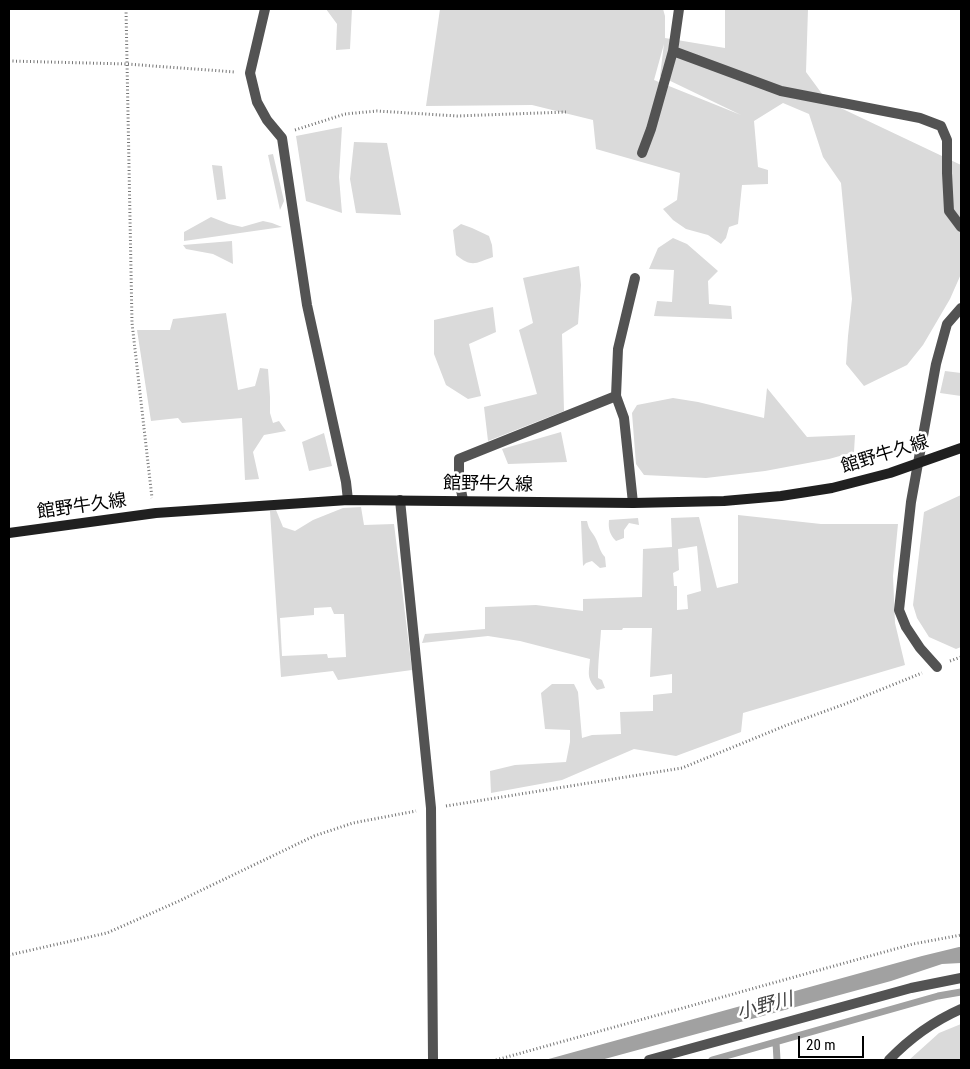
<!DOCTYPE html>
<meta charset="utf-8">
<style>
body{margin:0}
#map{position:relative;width:970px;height:1069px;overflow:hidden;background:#fff;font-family:"Roboto Condensed",sans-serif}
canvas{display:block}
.frame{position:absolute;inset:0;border:10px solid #000;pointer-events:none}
.scale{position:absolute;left:798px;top:1036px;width:66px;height:22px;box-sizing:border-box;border:2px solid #000;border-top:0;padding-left:6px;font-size:15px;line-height:18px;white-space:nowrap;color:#000;-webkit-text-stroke:4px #fff;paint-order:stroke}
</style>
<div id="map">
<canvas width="970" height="1069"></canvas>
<div class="frame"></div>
<div class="scale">20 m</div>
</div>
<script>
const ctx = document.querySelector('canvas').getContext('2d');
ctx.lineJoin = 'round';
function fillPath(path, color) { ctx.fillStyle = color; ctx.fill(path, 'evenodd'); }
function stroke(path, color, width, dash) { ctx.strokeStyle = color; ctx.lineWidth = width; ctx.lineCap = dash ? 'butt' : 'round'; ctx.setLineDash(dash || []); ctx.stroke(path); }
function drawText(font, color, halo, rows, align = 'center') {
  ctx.font = font + ' "Roboto Condensed","Noto Sans JP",sans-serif'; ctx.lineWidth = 5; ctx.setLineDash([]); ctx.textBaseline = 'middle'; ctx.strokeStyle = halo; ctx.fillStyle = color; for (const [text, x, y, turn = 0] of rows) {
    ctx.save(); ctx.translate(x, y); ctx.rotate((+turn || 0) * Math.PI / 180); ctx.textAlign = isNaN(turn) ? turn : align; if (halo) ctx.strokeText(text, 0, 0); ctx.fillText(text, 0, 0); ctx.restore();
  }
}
fillPath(new Path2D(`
 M326 9H352L350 49 336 50 337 24Z
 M440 9H663L665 16V38L725 48V9H808L806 72 828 102 961 165V274L950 299 923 345 907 365 864 386 846 364 848 336 852 299 841 183 823 157 809 114 783 103 754 121 758 167 768 170V184L742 185 738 224 729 227 726 238 721 244 708 235 686 229 673 220 663 209 677 200 680 173 596 149 593 120 532 105 426 106ZM664 44 660 76 741 115 654 80Z
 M342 127 339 177 342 213 306 201 296 136Z
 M354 142 387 143 401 215 356 213 350 179Z
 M273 154 284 201 280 210 268 155Z
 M212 165 222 166 226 199 217 200Z
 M211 217 229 224 242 227 263 221 272 223 282 227 184 241V232Z
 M461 224 472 228 489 236 492 245 493 257C476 263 472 268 456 255L453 230Z
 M673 238 687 244 718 271 708 281 709 304 731 306 732 319 654 316 657 301 672 302 674 270 649 269 658 248Z
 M232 241 233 264 213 254 186 249 183 245Z
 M579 266 581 285 578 324 562 334 564 411 488 441 484 407 537 394 519 330 533 323 523 278Z
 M493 307 496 332 469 344 481 396 468 399 446 385 434 354V320Z
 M226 313 238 390 255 386 260 368 268 369 270 397V413L273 423 279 421 286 431 264 435 253 452 259 479 245 480 242 418 182 423 178 418 151 421 137 330H170L173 319Z
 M945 371 961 373V396L940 393Z
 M767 388 807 437 855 435 854 452 829 459 765 471 706 478 644 475 636 464 632 413 637 405 673 398 698 402 764 418Z
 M561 432 567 462 508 464 502 449Z
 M324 433 332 466 309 471 302 442Z
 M961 495V647L956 649 929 637 917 618 913 605 924 512Z
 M361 507 364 525 394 524 412 670 338 680 333 671 281 677 270 511 276 510 283 527 295 531 313 520 343 508ZM331 607 334 614H344L346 657 328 658 327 654 282 656 280 618 314 615V608Z
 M738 515 821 524H898L893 576 895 623 905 665 743 713 741 732 676 756 634 749 562 780 491 793 490 771 515 765 566 762 570 742V730L545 729 541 693 552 684H574L578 692 582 738 592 735 621 734 620 712 653 711V695L672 693V674L650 677 652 628H623L622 630H601C600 647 598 661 598 678L602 680 605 688 597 690C586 678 589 673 590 659L520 641 488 636 422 643 425 634 485 629V607L536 605 583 611V599L642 597 643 549 672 547 671 518 699 517 717 588 738 583ZM697 546 701 591 687 595 688 609 677 610V586H674L673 573 679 570 678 549Z
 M638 518 639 525 629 523 624 530V538L616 541C610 535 608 529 609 520Z
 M581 521H587C589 531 592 531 596 539 599 545 600 552 605 557L606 567 600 568 592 561 586 563 583 566Z
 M961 1024V1060H909L939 1033Z`), '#dadada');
fillPath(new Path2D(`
 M959 947H961V963L942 964 891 981 601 1060H545L922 956Z`), '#a1a1a1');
stroke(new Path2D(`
 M776 1042 777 1060
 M712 1060 938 996 961 992`), '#a1a1a1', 7);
stroke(new Path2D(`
 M126 9 132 323 152 498
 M9 61 127 64 235 72
 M295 130 345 114 377 111 457 116 566 112
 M950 661 961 657
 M446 806 682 768 787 725 845 704 922 673
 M9 955 107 933 179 901 314 836 353 823 416 811
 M496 1060 913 944 961 935`), '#757575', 3, [1, 2.5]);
stroke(new Path2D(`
 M265 9 250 73 257 102 267 120 282 138 307 305 346 482 348 500
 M673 51 781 91 920 118 941 126 947 140V173L949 211 961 227
 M642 153 651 129 673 51 679 9
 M616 396 618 349 635 278
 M400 500 431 808 433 1060
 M463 500 459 480V459L616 396 624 418 633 503
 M937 667 920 648 906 627 899 610 911 502 936 364 947 324 961 308
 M649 1060 911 988 961 978
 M889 1060C910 1038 934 1021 961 1009`), '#535353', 10);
stroke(new Path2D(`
 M9 533 156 513 348 500 633 503 724 501 781 496 832 488 890 473 961 448`), '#202020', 10);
drawText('18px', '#000', '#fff', [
 ["館野牛久線",885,455,-17],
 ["館野牛久線",488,485,1],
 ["館野牛久線",82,507,-8]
]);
drawText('italic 19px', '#424242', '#fff', [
 ["小野川",765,1007,-15]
]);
</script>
